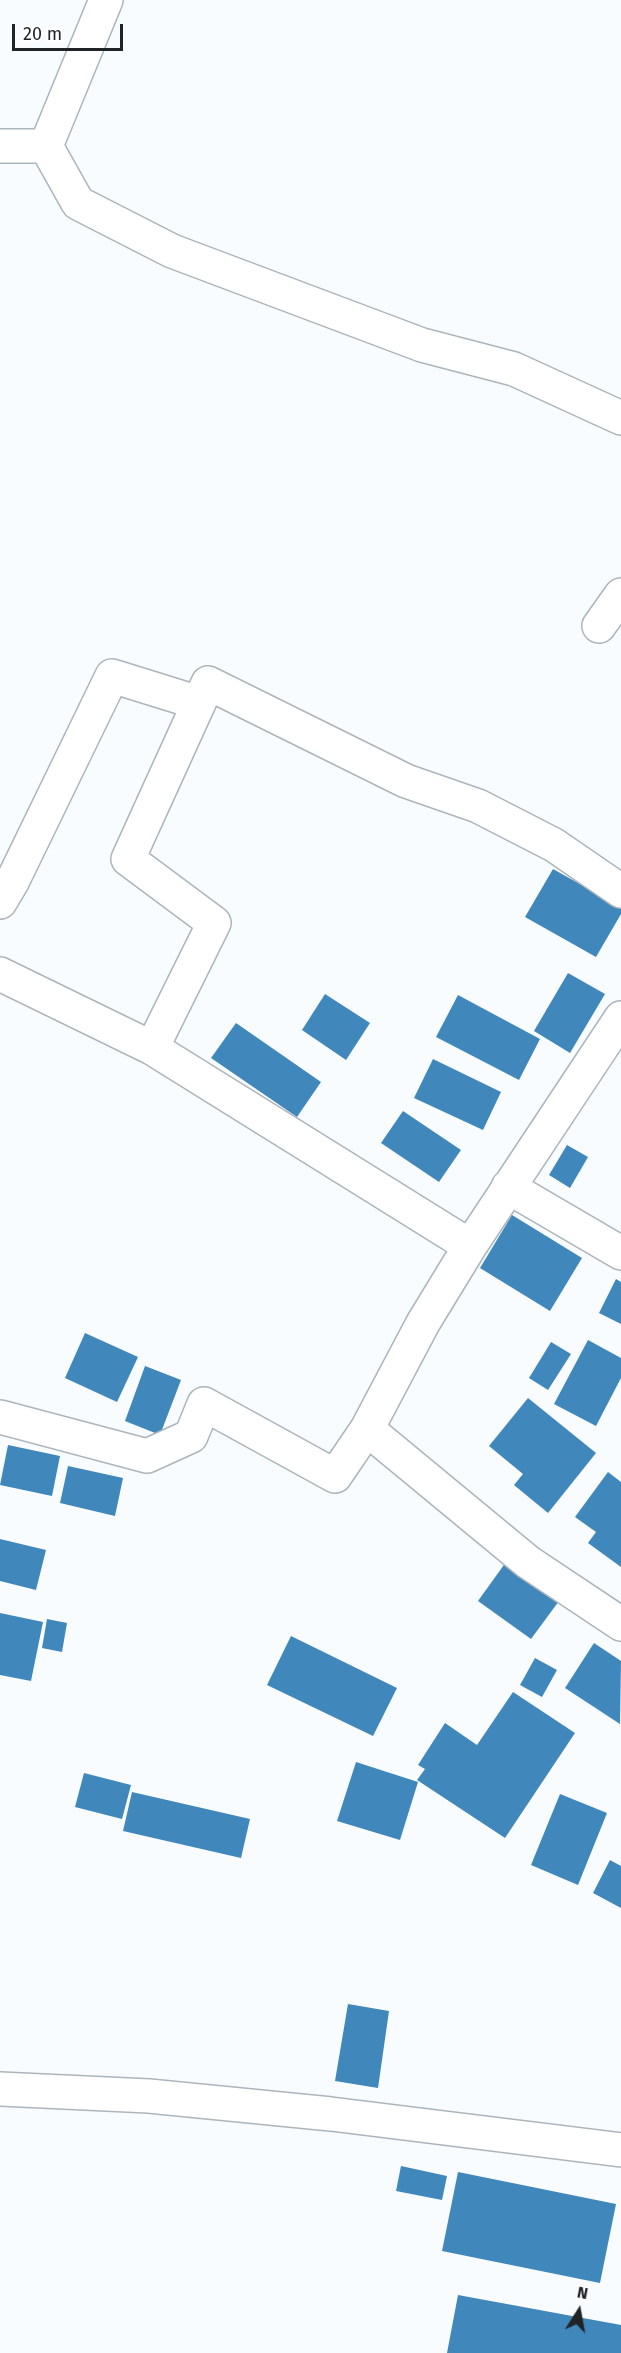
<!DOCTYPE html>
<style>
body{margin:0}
#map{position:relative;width:621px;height:2353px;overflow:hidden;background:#f8fcff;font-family:"Fira Sans",sans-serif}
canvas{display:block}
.north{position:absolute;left:549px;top:2281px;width:60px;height:60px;-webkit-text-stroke:4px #fff;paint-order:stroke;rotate:11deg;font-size:16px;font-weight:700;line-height:24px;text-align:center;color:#212427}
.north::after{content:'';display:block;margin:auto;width:21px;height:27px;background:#212427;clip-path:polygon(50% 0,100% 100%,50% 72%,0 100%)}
.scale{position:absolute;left:12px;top:24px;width:111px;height:27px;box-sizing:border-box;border:3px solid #212427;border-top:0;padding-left:8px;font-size:18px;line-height:21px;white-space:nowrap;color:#212427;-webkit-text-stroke:4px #fff;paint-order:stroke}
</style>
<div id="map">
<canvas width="621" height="2353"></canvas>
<div class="north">N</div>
<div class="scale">20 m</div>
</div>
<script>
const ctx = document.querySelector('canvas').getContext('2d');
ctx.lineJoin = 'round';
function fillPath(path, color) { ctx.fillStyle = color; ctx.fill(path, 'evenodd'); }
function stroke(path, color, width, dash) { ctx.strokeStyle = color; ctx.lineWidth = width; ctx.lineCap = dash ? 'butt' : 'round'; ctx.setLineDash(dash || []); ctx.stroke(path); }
fillPath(new Path2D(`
 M553 869 621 907V914L596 957 525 917Z
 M568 973 605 994 570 1053 534 1031Z
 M325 994 370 1023 346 1060 302 1030Z
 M458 995 540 1039 519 1080 436 1037Z
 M236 1023 321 1082 297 1117 211 1058Z
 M433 1059 501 1092 483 1130 414 1098Z
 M403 1111 461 1150 439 1182 381 1143Z
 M567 1145 588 1157 570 1188 549 1175Z
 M512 1215 582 1258 550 1311 480 1268Z
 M616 1279 621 1282V1324L599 1313Z
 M85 1333 138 1357 117 1402 65 1378Z
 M588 1340 621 1358V1378L596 1426 554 1404Z
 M551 1342 571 1354 548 1390 529 1378Z
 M145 1366 181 1380 160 1435 125 1421Z
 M528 1398 596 1453 548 1513 514 1485 523 1474 489 1446Z
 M8 1445 60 1456 52 1496 0 1485Z
 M68 1466 123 1478 115 1516 60 1503Z
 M608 1472 621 1482V1567L588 1543 596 1532 575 1517Z
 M0 1539 46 1550 36 1590 0 1581Z
 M506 1562 559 1601 531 1639 478 1601Z
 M0 1613 43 1622 31 1681 0 1675Z
 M47 1619 67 1623 62 1652 42 1648Z
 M291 1636 397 1688 373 1736 267 1685Z
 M594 1643 621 1661 620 1724 565 1688Z
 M535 1658 557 1670 542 1697 520 1685Z
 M513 1692 575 1733 505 1838 417 1780 425 1769 418 1765 445 1723 477 1745Z
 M356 1762 418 1782 400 1840 337 1821Z
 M84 1773 131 1785 122 1819 75 1807Z
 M132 1792 250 1819 241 1858 123 1831Z
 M560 1794 607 1813 578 1885 531 1865Z
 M610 1860 621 1866V1908L593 1893Z
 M348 2004 389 2011 378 2088 335 2081Z
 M401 2166 447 2176 442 2200 396 2191Z
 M458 2172 616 2204 600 2283 442 2251Z
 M458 2295 621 2325V2353H447Z`), '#4087bb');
const minor = new Path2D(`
 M0 146H46
 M46 146 78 203 172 251 422 345 514 369 621 418
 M46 146 106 0
 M599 626 621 595
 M0 902 12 882 112 676 199 703
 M0 974 152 1048 470 1246
 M152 1048 214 923 128 859 208 683 406 781 478 806 554 845 621 891
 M508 1187 621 1253
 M0 1417 147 1456 191 1436 204 1404 335 1476 367 1429 423 1323 470 1246 621 1018
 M367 1429 528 1562 621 1624
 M0 2089 149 2096 331 2114 621 2150`);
stroke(minor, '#acb5bc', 36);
stroke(minor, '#fff', 33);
</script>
